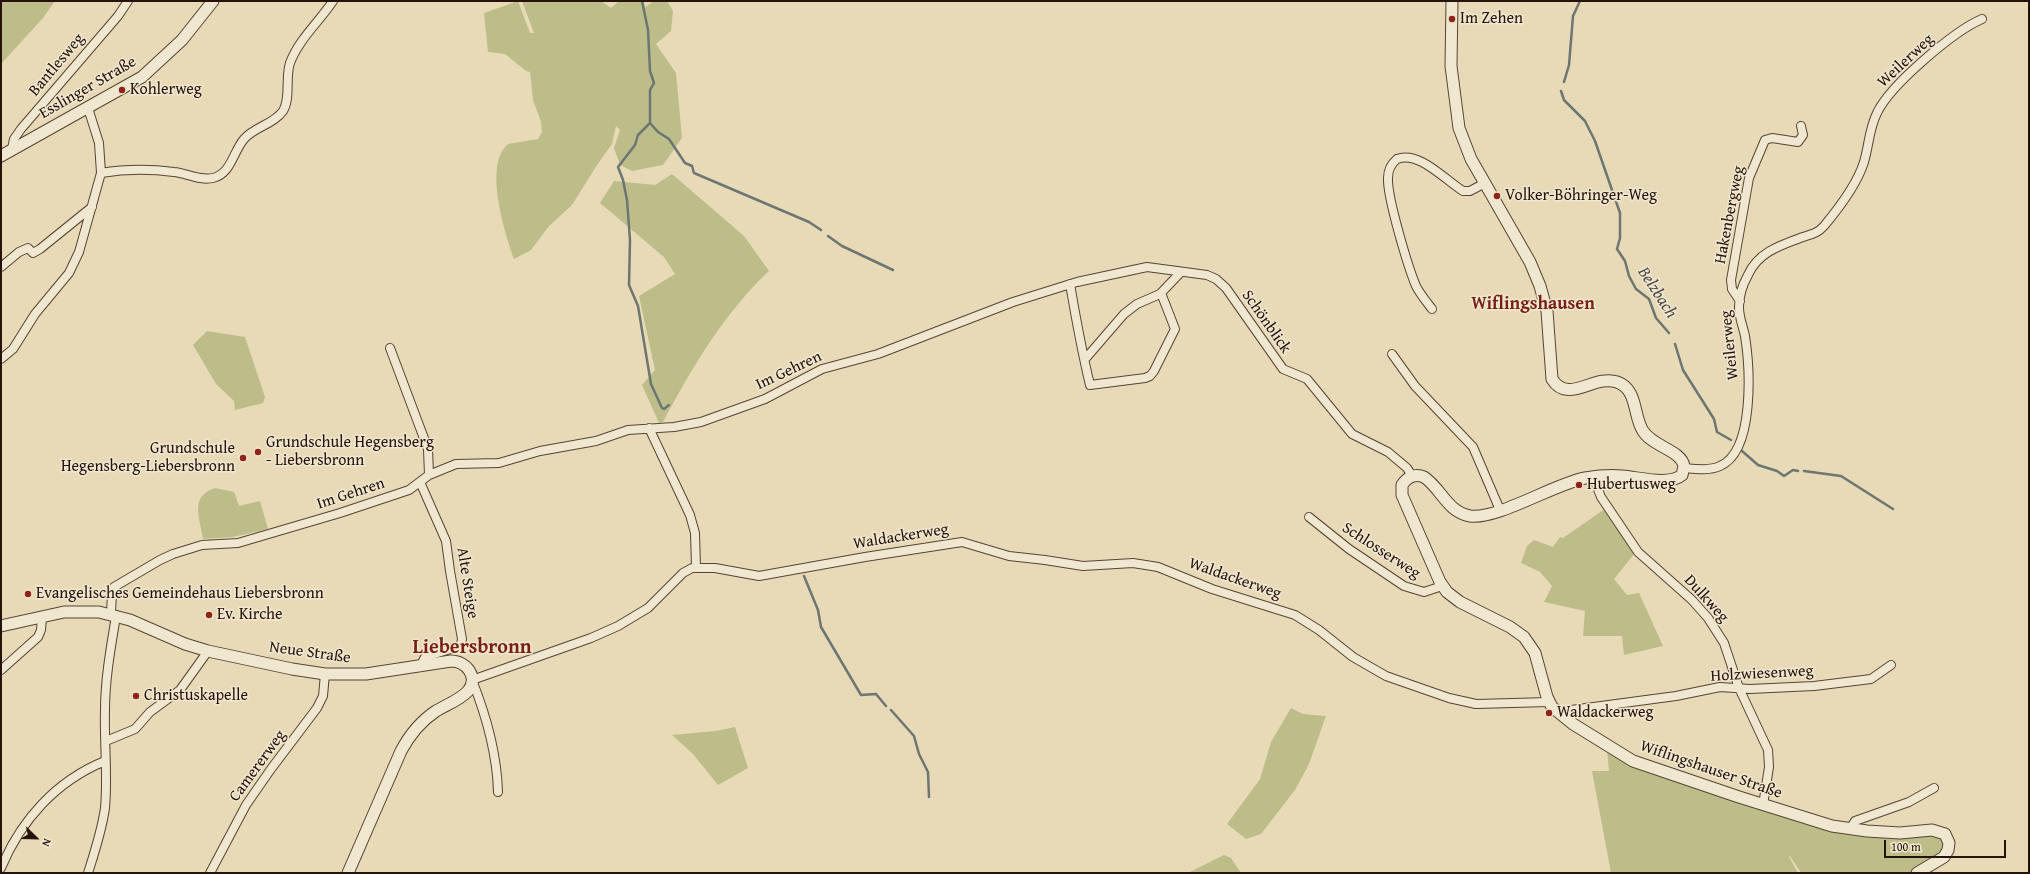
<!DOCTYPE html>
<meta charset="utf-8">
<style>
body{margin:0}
#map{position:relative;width:2030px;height:874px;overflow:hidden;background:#e8dab7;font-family:"Gentium Book Plus",serif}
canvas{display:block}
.frame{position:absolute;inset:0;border:2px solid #261209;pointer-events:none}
.north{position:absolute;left:16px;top:818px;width:40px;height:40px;-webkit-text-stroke:3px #f0e7d0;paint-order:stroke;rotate:113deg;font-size:11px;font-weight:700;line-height:16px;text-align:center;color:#261209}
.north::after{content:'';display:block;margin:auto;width:14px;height:18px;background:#261209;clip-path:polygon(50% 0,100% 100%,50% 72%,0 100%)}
.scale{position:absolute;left:1884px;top:840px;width:122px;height:18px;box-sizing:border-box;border:2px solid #261209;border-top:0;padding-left:5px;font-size:12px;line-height:14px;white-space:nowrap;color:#261209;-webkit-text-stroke:3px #f0e7d0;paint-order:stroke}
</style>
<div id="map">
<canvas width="2030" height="874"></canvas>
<div class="frame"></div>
<div class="north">N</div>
<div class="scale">100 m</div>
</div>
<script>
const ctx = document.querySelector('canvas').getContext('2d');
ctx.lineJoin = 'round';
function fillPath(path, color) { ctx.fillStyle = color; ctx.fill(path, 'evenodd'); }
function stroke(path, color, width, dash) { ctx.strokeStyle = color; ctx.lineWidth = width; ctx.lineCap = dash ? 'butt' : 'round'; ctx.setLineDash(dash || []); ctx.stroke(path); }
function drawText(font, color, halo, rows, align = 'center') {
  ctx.font = font + ' "Gentium Book Plus",serif'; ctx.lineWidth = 3; ctx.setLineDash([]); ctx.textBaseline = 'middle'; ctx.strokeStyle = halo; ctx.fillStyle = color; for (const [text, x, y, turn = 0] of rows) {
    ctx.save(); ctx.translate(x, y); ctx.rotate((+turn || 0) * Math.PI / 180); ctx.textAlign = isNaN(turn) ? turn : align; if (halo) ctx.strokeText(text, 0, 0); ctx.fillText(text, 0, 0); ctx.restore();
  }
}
fillPath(new Path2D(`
 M1 1H55L43 18 1 64Z
 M518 1 530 33H534L522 1H601L611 8 619 1H644L645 7 654 1H667L673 11 671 31 656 44 676 73 682 138 663 165 632 171 620 165 614 148 620 130 616 126 612 144 597 165 572 205 549 226 531 250 514 259C505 233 483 165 508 144L538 139 542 132 541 122 533 100 530 72 526 71 505 54 488 52 484 13Z
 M672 174 744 236 769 271C725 312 691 369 663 422L659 423 642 385 655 370 639 296 675 274 664 257 600 203 614 181 655 185Z
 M207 331 245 337 265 397 263 403 235 410 234 401 216 384 193 345Z
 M215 488 234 492 239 506 260 501 268 529 233 537 203 539C200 518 189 496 215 488Z
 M1606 508 1635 553 1614 579 1627 595 1639 593 1663 646 1624 655 1622 636H1583L1585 611 1544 602 1552 586 1540 572 1521 563 1527 546 1534 540 1553 547 1560 537 1563 538Z
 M1291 708 1303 714 1326 716 1309 764 1295 790 1261 834 1246 839 1227 824 1260 779 1271 742Z
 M735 727 748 768 718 785 693 754 672 735 716 731Z
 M1607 749 1785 816 1927 834 1940 838 1943 846 1940 853 1911 873H1801L1790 856 1789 857 1798 873H1611L1592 771H1609Z
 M1224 855 1231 858 1241 873H1188Z`), '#bdbd89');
stroke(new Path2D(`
 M642 1 648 30 650 71 654 83 650 90V123L638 135 635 145 618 167 623 180 627 200 630 240 629 285 638 306 651 384 662 408 664 409 669 405
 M1564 82 1569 65 1573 16 1580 1
 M1561 91 1564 100 1585 121 1595 141 1620 213V238L1617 249 1625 261 1629 276 1636 289 1649 299 1656 318 1669 333
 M650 123 658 132 669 139 685 163 692 166 694 173 809 222 821 230
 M828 236 842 246 893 270
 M1675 344 1683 370 1714 419 1717 432 1731 440
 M1742 451 1758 465 1777 471 1784 476 1793 470 1798 471
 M1804 471 1841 476 1893 509
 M804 576 818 610 821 627 861 695 876 694 886 706
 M891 710 914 736 919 754 928 772 929 797`), '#6c7672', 2.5);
const minor = new Path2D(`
 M12 149 14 139 21 129 118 16 128 1
 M101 173C125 169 150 169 174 172 186 173 200 181 213 178 231 174 233 152 244 139 254 127 274 124 283 111 291 98 285 78 290 63 299 39 319 22 333 1
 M1 267 19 252 28 248 33 253 40 249 92 207
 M1070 284C1076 319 1082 352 1090 385L1145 378 1150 376 1154 371 1175 329 1161 293
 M1740 301 1732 289 1731 280 1749 178 1765 140 1772 138 1798 142 1803 135 1801 126
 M1432 309C1426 301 1420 294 1416 286 1408 267 1387 197 1388 178 1388 171 1391 164 1397 159 1419 150 1446 181 1463 191H1470L1485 183
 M390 348 428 449 429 475
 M1392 354 1415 386 1473 447 1500 510
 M1086 358 1124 314 1137 304 1160 294 1181 272
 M1 359 13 349 35 314 69 273 79 252 101 173 99 143 88 108
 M649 428 690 515 695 533 696 567
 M1684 468C1695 469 1709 471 1720 466 1755 451 1750 368 1745 336 1743 326 1739 318 1739 307 1739 297 1743 284 1748 275 1758 252 1781 245 1803 237 1812 234 1818 233 1824 226 1839 208 1857 185 1864 162 1869 145 1869 129 1877 113 1890 85 1954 31 1982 19
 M1593 477 1601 497 1638 552 1692 600 1708 618 1724 643 1739 688 1768 750 1769 767 1763 805
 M420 482 446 541 450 571 462 639 461 644 457 647 425 657 420 667
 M1309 517 1349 549 1404 586 1424 592 1442 586
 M111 614 112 592 114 587 160 560 173 554 202 545 238 543 340 513 409 490 429 475 456 464 499 463 540 451 596 441 628 430 674 427 701 422 765 399 822 369 878 354 1013 302 1077 282 1147 267 1207 275 1216 279 1226 288 1283 369 1307 379 1352 434 1388 452 1407 468 1412 476
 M1 670 38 637 41 630 42 616
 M1559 713 1571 710 1676 696 1720 687 1750 689 1814 686 1871 679 1891 665
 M106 741 135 729 150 712 180 690 208 651
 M498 792C497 755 486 715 472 680L591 638 618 626 648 608 683 573 692 568H715L759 576 865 557 962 542 1009 556 1045 560 1083 566 1133 563 1158 567 1212 589 1295 615 1319 630 1353 657 1386 676 1449 698 1476 704 1549 702
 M1850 829 1855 821 1909 802 1934 788
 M1 868C21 820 56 781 105 761
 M88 873C95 851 102 830 105 808 108 775 104 743 105 710 105 679 111 646 116 616
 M210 873 246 805 271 769 317 708 323 696 325 674`);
const tertiary = new Path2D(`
 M1452 1 1451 66 1459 128 1471 159 1530 262 1540 286 1547 311 1552 379C1568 405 1594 374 1617 382 1638 389 1633 416 1643 431 1653 447 1681 450 1684 466L1682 475C1669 486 1638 477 1622 476 1610 475 1597 476 1585 478 1554 484 1497 520 1470 516 1447 512 1441 488 1424 477 1415 473 1407 477 1402 485V495L1440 582 1447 592 1460 602 1510 627 1524 637 1535 653 1547 697 1552 707 1573 724 1633 761 1739 797 1832 826 1867 831 1900 833 1932 830 1945 834 1949 843 1948 850 1944 857 1917 873
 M1 156 142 77 182 40 213 1
 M1 626 64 612H99L130 620 185 644 208 651 292 669 325 674H366L451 661C467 661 479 678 468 691 460 700 446 705 436 711 421 721 409 736 401 751L348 873`);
stroke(minor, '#564434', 10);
stroke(tertiary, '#564434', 13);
stroke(minor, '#f0e7d0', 8);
stroke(tertiary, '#f0e7d0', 11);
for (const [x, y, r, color] of [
 [1452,19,4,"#8f2418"],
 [122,90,4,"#8f2418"],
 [1497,196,4,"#8f2418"],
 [258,452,4,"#8f2418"],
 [243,458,4,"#8f2418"],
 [1579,485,4,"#8f2418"],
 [28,594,4,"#8f2418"],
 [209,615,4,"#8f2418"],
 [136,696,4,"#8f2418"],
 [1549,713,4,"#8f2418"]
]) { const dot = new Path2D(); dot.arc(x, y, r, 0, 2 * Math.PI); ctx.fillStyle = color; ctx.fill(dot); stroke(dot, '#f0e7d0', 1.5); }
drawText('16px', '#261209', '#f0e7d0', [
 ["Im Zehen",1460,19],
 ["Kohlerweg",130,90],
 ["Volker-Böhringer-Weg",1505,196],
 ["Grundschule Hegensberg",266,443],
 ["- Liebersbronn",266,461],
 ["Grundschule",235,449,"right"],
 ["Hegensberg-Liebersbronn",235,467,"right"],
 ["Hubertusweg",1587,485],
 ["Evangelisches Gemeindehaus Liebersbronn",36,594],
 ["Ev. Kirche",217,615],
 ["Christuskapelle",144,696],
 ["Waldackerweg",1557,713]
], 'left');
drawText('16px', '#261209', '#f0e7d0', [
 ["Weilerweg",1906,61,-43],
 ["Bantlesweg",57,65,-50],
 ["Esslinger Straße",88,88,-30],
 ["Hakenbergweg",1730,215,-79],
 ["Schönblick",1266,322,55],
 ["Weilerweg",1730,345,-96],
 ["Im Gehren",789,371,-25],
 ["Im Gehren",351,494,-18],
 ["Waldackerweg",901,537,-9],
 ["Schlosserweg",1381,551,33],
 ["Waldackerweg",1235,579,19],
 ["Alte Steige",467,583,81],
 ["Dulkweg",1706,599,48],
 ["Neue Straße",310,653,8],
 ["Holzwiesenweg",1762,674,-3],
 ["Camererweg",258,766,-54],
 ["Wiflingshauser Straße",1711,770,19]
]);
drawText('italic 17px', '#4f4c46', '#f0e7d0', [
 ["Belzbach",1657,293,57]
]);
drawText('bold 18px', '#7a1f14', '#f0e7d0', [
 ["Wiflingshausen",1533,304]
]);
drawText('bold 20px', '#7a1f14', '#f0e7d0', [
 ["Liebersbronn",472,648]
]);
</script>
